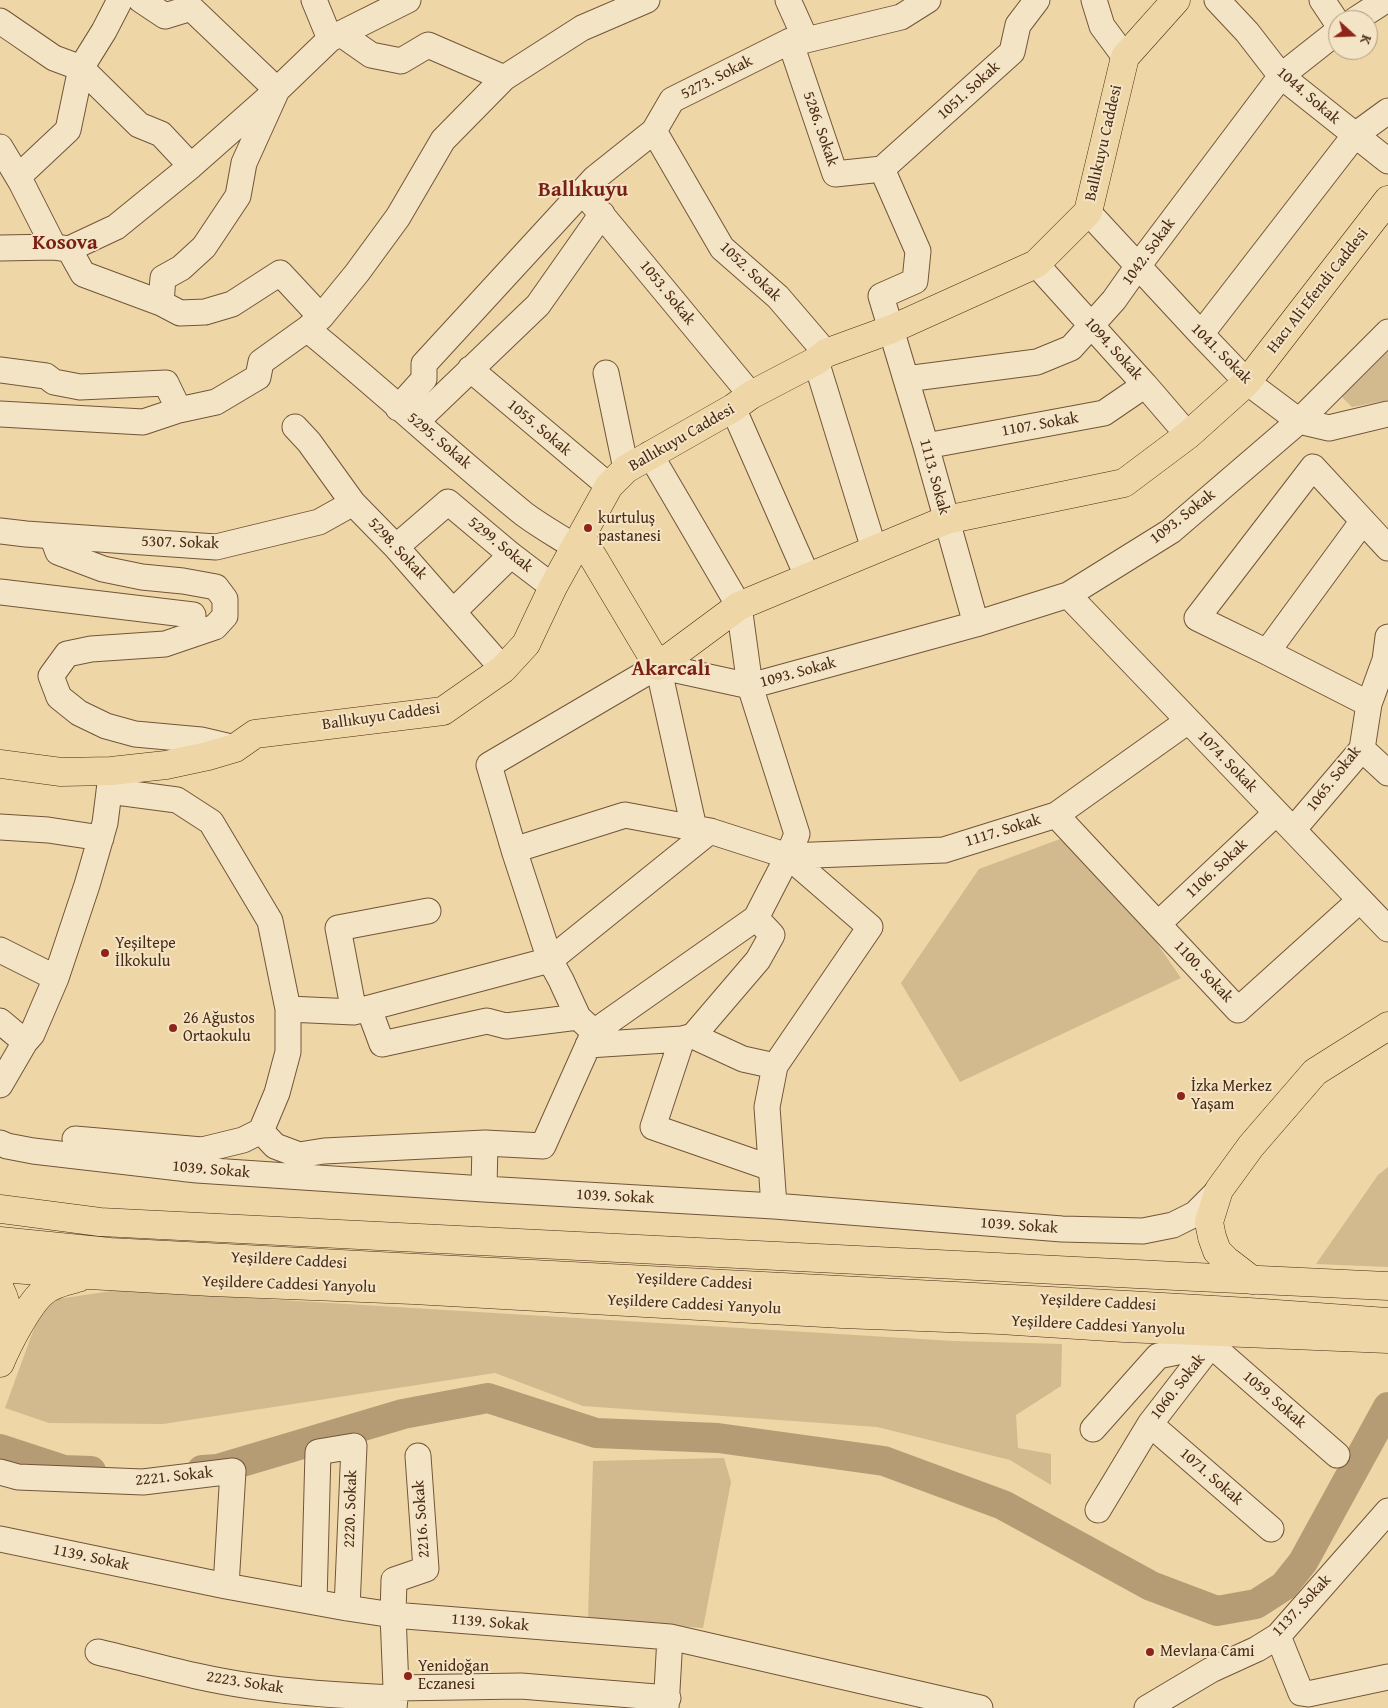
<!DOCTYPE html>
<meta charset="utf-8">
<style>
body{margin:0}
#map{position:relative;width:1388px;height:1708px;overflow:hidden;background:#eed6a7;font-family:"Gentium Book Plus",serif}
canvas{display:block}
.north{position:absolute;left:1328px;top:10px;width:50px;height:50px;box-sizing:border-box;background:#f4e4c6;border:1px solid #b09a7e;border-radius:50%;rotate:110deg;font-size:14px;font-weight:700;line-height:20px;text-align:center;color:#492a13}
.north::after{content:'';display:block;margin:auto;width:18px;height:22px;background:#8f2418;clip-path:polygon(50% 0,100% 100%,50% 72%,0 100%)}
</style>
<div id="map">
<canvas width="1388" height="1708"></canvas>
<div class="north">K</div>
</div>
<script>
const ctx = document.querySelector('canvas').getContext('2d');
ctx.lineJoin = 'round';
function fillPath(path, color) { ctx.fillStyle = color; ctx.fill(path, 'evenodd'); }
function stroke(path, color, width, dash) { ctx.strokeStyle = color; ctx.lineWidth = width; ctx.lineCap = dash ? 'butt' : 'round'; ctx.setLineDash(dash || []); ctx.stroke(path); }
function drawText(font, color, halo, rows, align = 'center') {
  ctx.font = font + ' "Gentium Book Plus",serif'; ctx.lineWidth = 4; ctx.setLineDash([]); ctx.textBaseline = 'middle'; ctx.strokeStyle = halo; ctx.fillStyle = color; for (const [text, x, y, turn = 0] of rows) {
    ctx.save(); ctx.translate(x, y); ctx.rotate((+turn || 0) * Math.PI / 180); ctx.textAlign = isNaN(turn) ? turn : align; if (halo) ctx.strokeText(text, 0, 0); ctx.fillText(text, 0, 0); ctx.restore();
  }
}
fillPath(new Path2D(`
 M1388 349V400L1352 407 1338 393Z
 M1071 835 1156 942 1181 978 960 1082 901 983 979 869Z
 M1388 1167V1267L1316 1264 1378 1175Z
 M118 1290 953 1341 1062 1344 1061 1386 1016 1415 1018 1448 1051 1454V1485L1010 1460 877 1427 583 1406 495 1373 163 1424 49 1423 5 1408 44 1301Z
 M724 1458 731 1482 703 1628 588 1619 593 1461Z`), '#d2b98e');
stroke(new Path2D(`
 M0 1449 64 1470 91 1471
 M202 1470 218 1469 403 1414 488 1398 596 1433 718 1438 884 1461 1003 1505 1151 1586 1217 1611 1256 1604 1284 1586 1303 1562 1388 1407`), '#b69c75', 30);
const minor = new Path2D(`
 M141 0 165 16 191 8 277 90 244 163 238 196 204 247 181 268 163 278 161 303
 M314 0 330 39
 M788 0 806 40
 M1094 0 1102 26 1125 57
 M1217 0 1247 32 1281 76 1388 161
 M1322 0 1338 24
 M1355 20 1386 0
 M0 21 54 58 81 68 139 125 161 134 191 166
 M341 34 371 55 401 61 428 45 504 78
 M790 41 835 174 882 169
 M654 131 722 248 778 297 826 353
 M0 147 21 182 54 247
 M882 169 918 251 915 281 881 296 926 446 976 624
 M882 169 1012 52 1018 25 1037 0
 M18 177 68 130 81 68 104 31 120 0
 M592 203 751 395
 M1088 212 1201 334 1247 382 1299 421 1329 428 1388 414
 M0 248 54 247 69 249 116 227 191 166 277 90 330 39 408 0
 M69 249 83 274 161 303 180 313 205 312 232 304 280 273 321 317
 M1036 264 1145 385 1188 435
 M307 329C381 389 450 454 524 514 540 526 558 536 575 547
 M1201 334 1355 135 1388 111
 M816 361 874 549
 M470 369 609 486
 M0 370 46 376 54 382 80 387 166 383 179 410
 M606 373 626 469
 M906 379 1037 362 1071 348 1114 300 1138 266 1281 76 1338 31
 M398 408 424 379V364L595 178 654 131 672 100 790 41 806 40 901 17 928 0
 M733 408 808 578
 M0 414 143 422 179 410 216 402 258 377 261 362 307 329 321 317 357 273 398 217 443 140 504 78 582 28 647 0
 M416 422 538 305 602 214
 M295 427 309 442 353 503 396 547 503 669
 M926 446 1104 413 1145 385
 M0 531 26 534 216 547 319 522 353 503
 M52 536 58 552 103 569 142 577 183 581 216 587 225 599V616L215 627 165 644 91 649 67 654 51 676 59 697 79 713 106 726 135 734 201 740 235 748
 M396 547 448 502 511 555 553 587
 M0 592 193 615
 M1068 595 1388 929
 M454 611 511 555
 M1267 652 1363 521
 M658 666 750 686 976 624 1068 595 1171 531 1299 421 1388 332
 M658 666 694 828
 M1369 704 1267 652 1197 618 1313 467 1388 548
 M1362 749 1388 773
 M109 791 177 800 211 822 270 921 288 1009V1052L277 1093 261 1131 243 1140 202 1150 186 1169
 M1056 815 1238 1010 1360 900
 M0 827 48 830 101 838
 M1293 830 1362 749 1369 704 1385 660 1388 637
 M514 850 625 815 710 831 788 856 870 927 775 1066 767 1107 774 1206
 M788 856 944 850 1056 815 1188 721
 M1158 924 1276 813
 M0 950 56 978
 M288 1009 354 1012 550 960 710 831
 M369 1009 382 1044 487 1021 506 1026 578 1017
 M354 1012 338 928 428 911
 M0 1021 25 1042
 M594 1032 578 1017 561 980 550 960 514 850 489 765 658 666
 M693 1036 758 960 772 935 756 918
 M588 1045 682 1039
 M0 1085 25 1042 32 1034 56 978 87 885 105 823 111 776
 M261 1131 275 1146 299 1155 324 1151 485 1143
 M75 1139 202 1150
 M0 1143 7 1146 33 1151 197 1170 484 1189 774 1206 1062 1229 1143 1231 1173 1225 1195 1214 1219 1190
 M771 1168 653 1127 682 1039 693 1036 743 1059 775 1066
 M484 1189 485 1143 543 1146 594 1032 756 918 788 856 797 834 750 686 739 606 650 454
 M1211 1345 1337 1455
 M1150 1424 1271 1529
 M1093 1429 1158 1356 1211 1345
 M0 1472 18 1477 143 1482 233 1471 226 1586
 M1098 1510 1150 1424 1211 1345
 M0 1539 226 1586 347 1608 393 1615 670 1637 980 1708
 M314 1602 318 1452 354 1446 347 1608
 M1278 1636 1301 1693 1308 1694 1388 1677
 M98 1652C149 1664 199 1679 251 1686 298 1693 346 1696 395 1698
 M396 1688 521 1686 668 1698
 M394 1708 396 1688 393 1615 394 1580 426 1569 418 1456
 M666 1708 670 1637
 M1147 1708 1211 1670 1257 1649 1278 1636 1388 1511`);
const major = new Path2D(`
 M581 537 658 666 739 606 946 520 1124 483 1188 435 1247 382 1388 200
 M0 764 61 772 111 771 166 765 208 756 235 748 255 734 443 711 503 669 526 644 553 587 609 486 626 469 733 408 751 395 816 361 826 353 892 329 1036 264 1088 212 1125 57 1176 0
 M0 1268 89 1275 211 1282 413 1290 842 1314 1000 1320 1124 1328 1388 1339
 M1252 1280 1226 1260 1217 1251 1212 1237 1209 1222 1219 1190 1251 1146 1315 1072 1388 1026
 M0 1289C10 1308 9 1327 6 1347
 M0 1363C8 1344 27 1307 42 1293 51 1284 66 1281 78 1278`);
const highway = new Path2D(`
 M0 1209 100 1222 1196 1277 1388 1286
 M0 1241 110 1252 1128 1305 1249 1312 1388 1322`);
stroke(minor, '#725538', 27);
stroke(major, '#492a13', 29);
stroke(highway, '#492a13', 29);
stroke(minor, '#f4e4c6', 25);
stroke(major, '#eed6a7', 28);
stroke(highway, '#eed6a7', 28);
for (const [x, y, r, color] of [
 [588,528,5,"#8f2418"],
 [105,953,5,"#8f2418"],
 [173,1028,5,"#8f2418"],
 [1181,1096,5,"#8f2418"],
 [1150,1652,5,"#8f2418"],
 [408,1676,5,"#8f2418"]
]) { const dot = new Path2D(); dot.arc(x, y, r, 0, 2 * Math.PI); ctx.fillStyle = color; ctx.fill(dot); stroke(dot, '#f4e4c6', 2); }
drawText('16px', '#492a13', '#f4e4c6', [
 ["5273. Sokak",717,78,-27],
 ["1051. Sokak",969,91,-42],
 ["1044. Sokak",1308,96,41],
 ["5286. Sokak",820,129,71],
 ["Ballıkuyu Caddesi",1104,143,-77],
 ["1042. Sokak",1149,252,-54],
 ["1052. Sokak",750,272,44],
 ["Hacı Ali Efendi Caddesi",1318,291,-52],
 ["1053. Sokak",667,293,51],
 ["1094. Sokak",1113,349,48],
 ["1041. Sokak",1221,354,45],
 ["1107. Sokak",1040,425,-10],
 ["1055. Sokak",539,428,40],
 ["Ballıkuyu Caddesi",682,438,-30],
 ["5295. Sokak",439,441,40],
 ["1113. Sokak",934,477,75],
 ["1093. Sokak",1183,517,-38],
 ["5307. Sokak",180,543,2],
 ["5299. Sokak",500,545,39],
 ["5298. Sokak",397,549,47],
 ["1093. Sokak",798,673,-15],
 ["Ballıkuyu Caddesi",381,717,-8],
 ["1074. Sokak",1227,762,46],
 ["1065. Sokak",1334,779,-52],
 ["1117. Sokak",1003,831,-17],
 ["1106. Sokak",1217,869,-43],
 ["1100. Sokak",1203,972,47],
 ["1039. Sokak",211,1170,5],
 ["1039. Sokak",615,1197,3],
 ["1039. Sokak",1019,1226,4],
 ["Yeşildere Caddesi",289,1261,3],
 ["Yeşildere Caddesi",694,1282,3],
 ["Yeşildere Caddesi Yanyolu",289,1285,2],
 ["Yeşildere Caddesi",1098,1303,3],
 ["Yeşildere Caddesi Yanyolu",694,1305,3],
 ["Yeşildere Caddesi Yanyolu",1098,1326,3],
 ["1060. Sokak",1178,1387,-52],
 ["1059. Sokak",1274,1400,41],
 ["2221. Sokak",174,1477,-6],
 ["1071. Sokak",1211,1477,41],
 ["2220. Sokak",351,1509,-88],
 ["2216. Sokak",422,1519,-94],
 ["1139. Sokak",91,1558,12],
 ["1137. Sokak",1302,1606,-47],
 ["1139. Sokak",490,1623,5],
 ["2223. Sokak",245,1683,9]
]);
drawText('16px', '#492a13', '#f4e4c6', [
 ["kurtuluş",598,519],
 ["pastanesi",598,537],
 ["Yeşiltepe",115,944],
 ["İlkokulu",115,962],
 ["26 Ağustos",183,1019],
 ["Ortaokulu",183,1037],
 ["İzka Merkez",1191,1087],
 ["Yaşam",1191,1105],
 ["Mevlana Cami",1160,1652],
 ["Yenidoğan",418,1667],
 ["Eczanesi",418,1685]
], 'left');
drawText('bold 21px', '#7a1f14', '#f4e4c6', [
 ["Ballıkuyu",583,191],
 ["Kosova",65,244],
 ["Akarcalı",671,670]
]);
</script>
